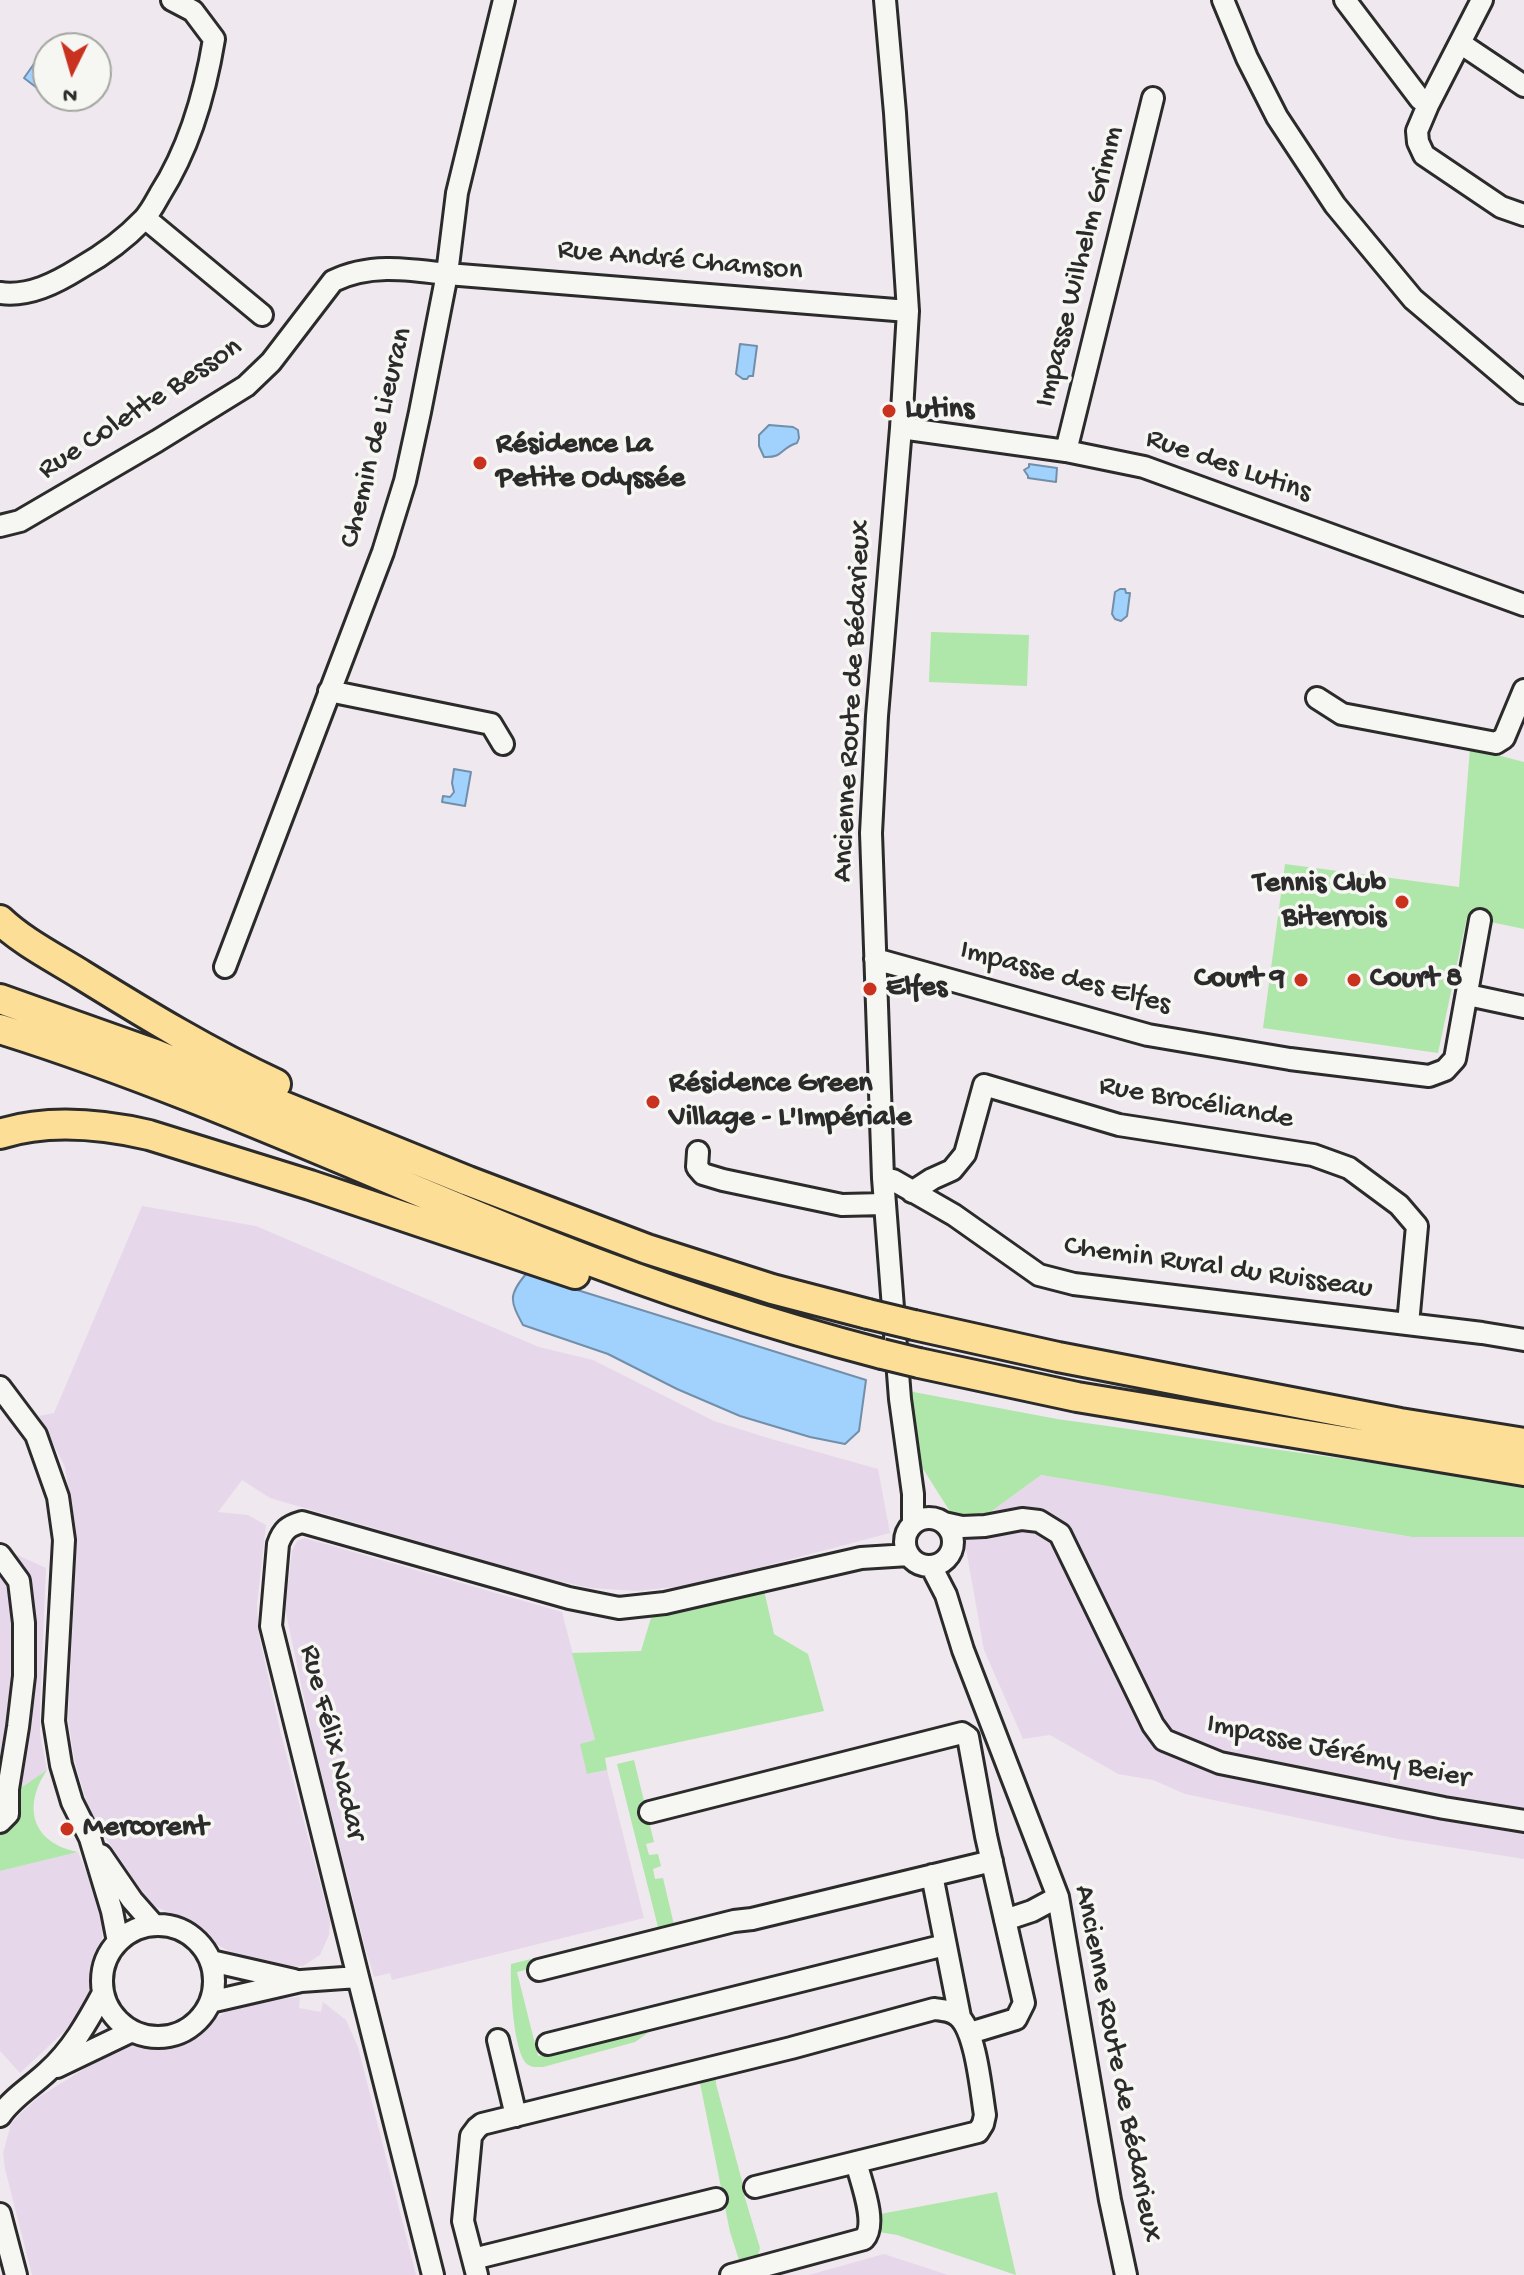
<!DOCTYPE html>
<meta charset="utf-8">
<style>
body{margin:0}
#map{position:relative;width:1524px;height:2275px;overflow:hidden;background:#efe8ee;font-family:"Gochi Hand",sans-serif}
canvas{display:block}
.north{position:absolute;left:32px;top:32px;width:80px;height:80px;box-sizing:border-box;background:#f6f6f2;border:2px solid #a5a5a2;border-radius:50%;rotate:185deg;font-size:22px;font-weight:700;line-height:32px;text-align:center;color:#2b2b2b}
.north::after{content:'';display:block;margin:auto;width:28px;height:36px;background:#c8321e;clip-path:polygon(50% 0,100% 100%,50% 72%,0 100%)}
</style>
<div id="map">
<canvas width="1524" height="2275"></canvas>
<div class="north">N</div>
</div>
<script>
const ctx = document.querySelector('canvas').getContext('2d');
ctx.lineJoin = 'round';
function fillPath(path, color) { ctx.fillStyle = color; ctx.fill(path, 'evenodd'); }
function stroke(path, color, width, dash) { ctx.strokeStyle = color; ctx.lineWidth = width; ctx.lineCap = dash ? 'butt' : 'round'; ctx.setLineDash(dash || []); ctx.stroke(path); }
function drawText(font, color, halo, rows, align = 'center') {
  ctx.font = font + ' "Gochi Hand",sans-serif'; ctx.lineWidth = 7; ctx.setLineDash([]); ctx.textBaseline = 'middle'; ctx.strokeStyle = halo; ctx.fillStyle = color; for (const [text, x, y, turn = 0] of rows) {
    ctx.save(); ctx.translate(x, y); ctx.rotate((+turn || 0) * Math.PI / 180); ctx.textAlign = isNaN(turn) ? turn : align; if (halo) ctx.strokeText(text, 0, 0); ctx.fillText(text, 0, 0); ctx.restore();
  }
}
fillPath(new Path2D(`
 M142 1206 256 1226 539 1347 593 1360 714 1421 768 1438 878 1469 890 1533 693 1585 637 1591 590 1588 549 1579 270 1498 242 1480 218 1512 248 1515 266 1525 257 1604 259 1635 281 1734 330 1921 329 1935 320 1955 303 1966 291 1967 234 1954 216 1944 193 1922 156 1907 147 1899 91 1816 75 1763 68 1720 76 1557 75 1529 65 1467 39 1416 54 1413Z
 M1041 1475 1411 1537H1524V1859L1398 1839 1185 1794 1153 1780 1118 1774 1050 1735 1023 1739 984 1650 963 1532Z
 M305 1538 562 1612 595 1740 587 1774 607 1770 644 1918 392 1980 390 1973 374 1977 366 1951 314 1744 285 1609 292 1551 297 1541Z
 M0 1547 46 1568 40 1708V1734L47 1770 0 1802Z
 M78 1852 98 1901 103 1924 102 1939 92 1969 88 2000 67 2029 20 2073 0 2051V1871Z
 M300 1997 299 2008 321 2012 323 2002 346 2020 358 2047 416 2275H32L5 2169 3 2153 11 2124 20 2114 39 2097 116 2049 129 2046 169 2047 188 2039 232 2007 276 1999Z
 M884 2254 948 2275H808L816 2273Z`), '#e6d8ea');
fillPath(new Path2D(`
 M931 632 1029 635 1027 686 929 682Z
 M1470 748 1524 762V929L1467 917 1438 1053 1263 1028 1285 864 1459 887Z
 M908 1391 1057 1419 1524 1484V1537H1412L1041 1475 963 1532 918 1461Z
 M763 1586 774 1634 808 1654 824 1711 605 1758 607 1770 587 1774 580 1744 595 1740 572 1653 641 1651 654 1608Z
 M634 1760 654 1842 646 1844 649 1855 658 1854 661 1866 653 1869 655 1879 663 1878 675 1929 673 1932 517 1972 538 2056 649 2032 635 2042 543 2067C536 2067 530 2068 525 2062 513 2046 510 1984 511 1964L658 1927 617 1764Z
 M47 1770C22 1807 32 1843 78 1852L0 1871V1802Z
 M716 2072V2084L742 2181V2188L760 2248C758 2259 752 2262 741 2266L730 2232 699 2078Z
 M997 2192 1016 2275 897 2235 879 2232 875 2215Z`), '#afe6a9');
const water = new Path2D(`
 M43 51 48 55V72L37 88 24 78Z
 M740 344 757 346 753 376H749L747 379H743L736 374Z
 M769 425 793 427 798 430 799 438 797 443C780 448 784 458 764 457L759 446V435Z
 M1029 464 1057 468 1056 482 1028 478V476L1024 470 1029 467Z
 M1120 589H1125L1126 593H1130L1127 616 1121 621 1115 619 1112 614 1115 592Z
 M454 769 471 772 465 806 442 802 443 796 450 797 454 792 452 783Z
 M526 1274 866 1380 859 1431 845 1444 810 1437 740 1416 677 1389 608 1354 523 1325C510 1301 508 1295 526 1274Z`);
fillPath(water, '#a1d2fe');
stroke(water, '#728faa', 2);
const minor = new Path2D(`
 M885 0 895 113 908 311 901 428 877 716 871 833 883 1178 900 1399 913 1494V1524
 M1223 0 1247 58 1277 117 1335 205 1413 299 1524 393
 M1345 0 1420 99 1428 105
 M1482 0 1428 105 1417 131 1418 142 1424 155 1501 207 1524 215
 M1460 43 1524 86
 M145 218 262 315
 M0 293C29 297 56 283 80 268 103 255 125 239 143 220 150 213 155 203 160 194 190 147 205 94 214 39L193 11 172 0
 M901 428 1066 451 1144 467 1524 605
 M1066 451 1153 98
 M0 526 20 521 157 441 246 386 271 362 333 281C369 263 408 269 447 274L908 311
 M329 691 491 724 503 744
 M1317 698 1342 714 1496 743 1504 738 1524 690
 M875 959 1148 1035 1290 1059 1429 1076 1445 1070 1455 1059 1480 920
 M225 967 383 552 405 481 420 412 447 274 457 193 504 0
 M1468 995 1524 1007
 M698 1152 697 1167 703 1174 723 1180 842 1205 885 1204
 M883 1178 893 1180 954 1215 1039 1275 1074 1284 1482 1333 1524 1340
 M912 1192 932 1179 952 1170 965 1154 984 1085 1119 1125 1313 1155 1349 1168 1399 1205 1417 1226 1408 1324
 M0 1387 36 1435 58 1497 64 1540 54 1721 61 1765 72 1802 90 1838 112 1911 118 1942
 M905 1542a24 24 0 1 1 48 0a24 24 0 1 1-48 0Z
 M944 1523 962 1527 985 1526 1022 1519 1039 1521 1060 1534 1153 1725 1164 1740 1220 1763 1444 1808 1524 1821
 M0 1555 19 1581 24 1623V1676L18 1727 8 1789V1814L0 1822
 M931 1566 946 1595 963 1650 1058 1897 1110 2200 1126 2275
 M650 1812 962 1733 968 1737 986 1836 1024 2003 1016 2019 970 2033
 M101 1855 132 1900 154 1925
 M932 1875 960 2017
 M1005 1920 1032 1911 1058 1897
 M102 1981a56 56 0 1 1 112 0a56 56 0 1 1-112 0Z
 M211 1961 294 1980
 M539 1970 734 1921 752 1919 992 1861
 M358 1977 271 1626 278 1544C283 1530 288 1526 302 1522L569 1598 619 1608 665 1603 861 1558 909 1555
 M210 2002 301 1981 358 1977 433 2275
 M498 2040 516 2116
 M548 2044 945 1945
 M57 2067 132 2031
 M0 2116C12 2098 31 2087 47 2072 71 2051 88 2021 103 1993
 M0 2214 16 2275
 M473 2259 716 2199
 M477 2275 463 2221 471 2136 477 2128 482 2124 791 2048 934 2009C943 2010 950 2010 958 2016 976 2031 981 2091 985 2115L983 2124 978 2132 755 2187
 M731 2275 864 2239C878 2224 861 2182 856 2162`);
const highway = new Path2D(`
 M0 920C23 942 55 958 82 975 145 1014 209 1053 276 1084
 M0 999 155 1054 468 1181 647 1249 772 1289 868 1314
 M0 1029C189 1088 370 1174 554 1247 660 1289 771 1325 882 1354
 M0 1134C47 1119 101 1124 149 1135L310 1185 575 1274
 M914 1325 1058 1357 1400 1423 1524 1443
 M919 1363 1077 1397 1524 1471`);
stroke(minor, '#2b2b2b', 26);
stroke(highway, '#2b2b2b', 34);
stroke(minor, '#f6f6f2', 20);
stroke(highway, '#fdde96', 28);
const highwayBridge = new Path2D(`
 M868 1314 914 1325
 M882 1354 919 1363`);
stroke(highwayBridge, '#2b2b2b', 34, []);
stroke(highwayBridge, '#fdde96', 28);
for (const [x, y, r, color] of [
 [889,411,8,"#c8321e"],
 [480,463,8,"#c8321e"],
 [1402,902,8,"#c8321e"],
 [1301,980,8,"#c8321e"],
 [1354,980,8,"#c8321e"],
 [870,989,8,"#c8321e"],
 [653,1102,8,"#c8321e"],
 [67,1829,8,"#c8321e"]
]) { const dot = new Path2D(); dot.arc(x, y, r, 0, 2 * Math.PI); ctx.fillStyle = color; ctx.fill(dot); stroke(dot, '#f6f6f2', 3); }
drawText('30px', '#2b2b2b', '#f6f6f2', [
 ["Rue André Chamson",680,262,5],
 ["Impasse Wilhelm Grimm",1081,267,-76],
 ["Rue Colette Besson",141,410,-33],
 ["Chemin de Lieuran",378,438,-76],
 ["Rue des Lutins",1228,467,19],
 ["Ancienne Route de Bédarieux",854,701,-87],
 ["Impasse des Elfes",1065,979,15],
 ["Rue Brocéliande",1196,1104,10],
 ["Chemin Rural du Ruisseau",1218,1269,8],
 ["Rue Félix Nadar",331,1743,76],
 ["Impasse Jérémy Beier",1338,1753,12],
 ["Ancienne Route de Bédarieux",1116,2064,79]
]);
drawText('bold 30px', '#2b2b2b', '#f6f6f2', [
 ["Lutins",905,411],
 ["Résidence La",496,446],
 ["Petite Odyssée",496,480],
 ["Tennis Club",1386,885,"right"],
 ["Biterrois",1386,919,"right"],
 ["Court 9",1285,980,"right"],
 ["Court 8",1370,980],
 ["Elfes",886,989],
 ["Résidence Green",669,1085],
 ["Village - L'Impériale",669,1119],
 ["Mercorent",83,1829]
], 'left');
</script>
